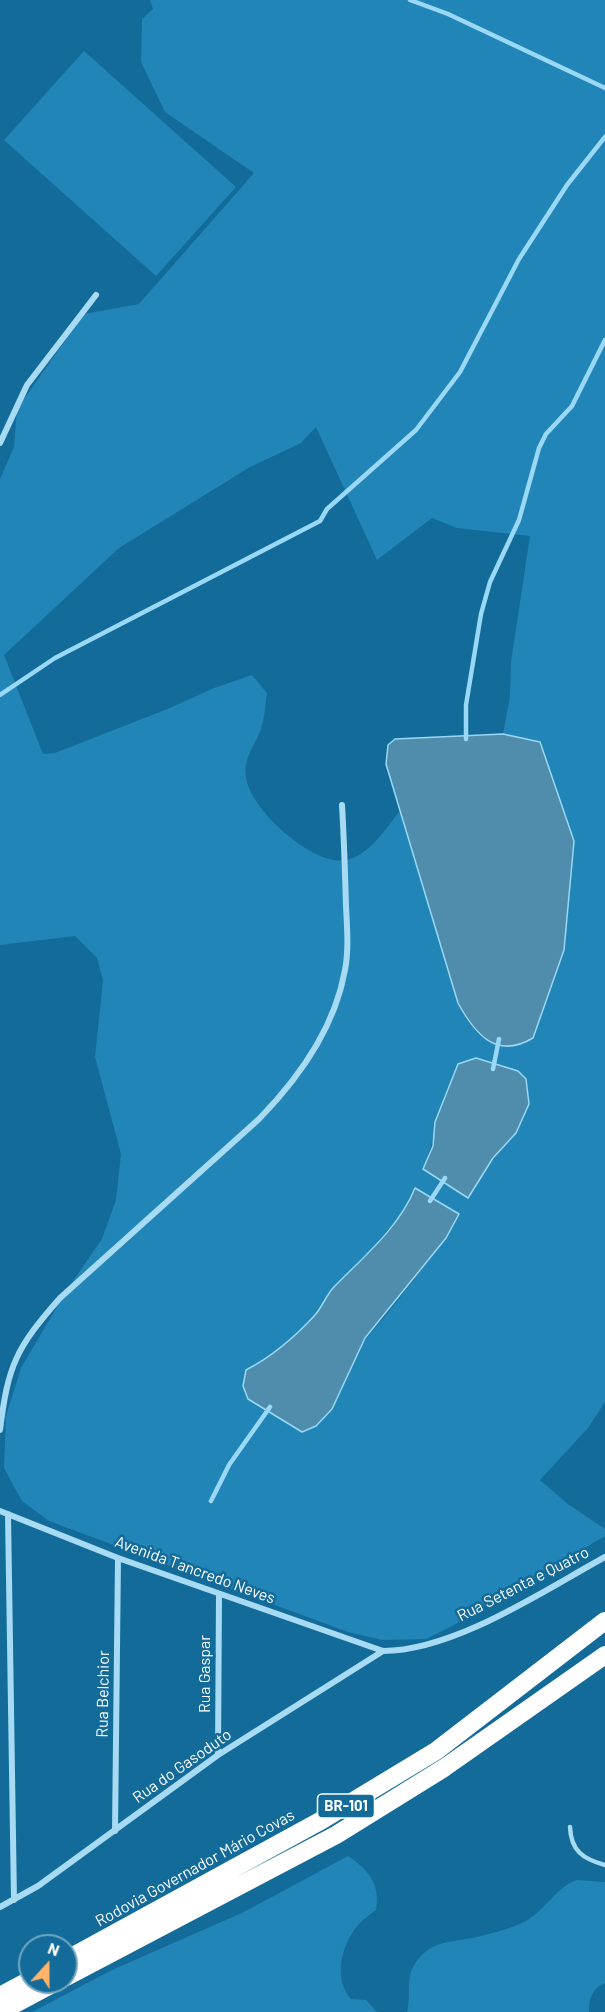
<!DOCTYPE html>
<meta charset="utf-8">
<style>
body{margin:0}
#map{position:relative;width:605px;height:2012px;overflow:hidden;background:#136b9a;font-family:Barlow,sans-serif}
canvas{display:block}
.north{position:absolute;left:18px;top:1934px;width:60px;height:60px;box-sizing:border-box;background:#136b9a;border:2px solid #71a6c2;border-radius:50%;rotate:21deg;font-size:16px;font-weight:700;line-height:24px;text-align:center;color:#fff}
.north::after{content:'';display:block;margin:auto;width:21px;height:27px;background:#ffb469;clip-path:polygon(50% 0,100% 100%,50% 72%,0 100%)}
</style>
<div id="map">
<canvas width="605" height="2012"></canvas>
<div class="north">N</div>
</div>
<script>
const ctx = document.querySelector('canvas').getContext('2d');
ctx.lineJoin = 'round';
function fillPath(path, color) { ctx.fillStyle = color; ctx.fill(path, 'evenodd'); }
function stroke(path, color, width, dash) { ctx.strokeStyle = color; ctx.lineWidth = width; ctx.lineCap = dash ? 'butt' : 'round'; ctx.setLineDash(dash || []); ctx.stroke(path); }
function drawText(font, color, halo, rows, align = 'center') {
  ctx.font = font + ' Barlow,sans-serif'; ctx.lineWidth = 5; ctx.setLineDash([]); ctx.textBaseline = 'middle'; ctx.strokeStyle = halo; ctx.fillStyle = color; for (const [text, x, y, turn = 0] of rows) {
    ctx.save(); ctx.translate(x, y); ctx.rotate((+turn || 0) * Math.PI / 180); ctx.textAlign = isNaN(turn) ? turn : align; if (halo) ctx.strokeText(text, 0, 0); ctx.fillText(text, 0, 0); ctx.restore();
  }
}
fillPath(new Path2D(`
 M150 0H605V1402L588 1428 540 1480 568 1504 605 1529V1536L452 1626 426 1639 382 1640 348 1632 49 1521 22 1501 4 1468 6 1416 21 1368 67 1290 102 1239 116 1200 121 1154 95 1057 103 980 97 958 75 936 0 945V479L14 447 17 409 84 314 139 304 254 173 165 112 141 62 142 19 153 9ZM316 427 377 560 432 518 457 528 530 536 511 662 510 696 503 734 540 742 543 1006 533 1038C487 1047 481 1045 458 1003L400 811C386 828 369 856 346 860 314 867 249 809 246 777 243 755 257 745 262 725 265 715 265 704 267 693L252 675 214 688 170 708 55 753 43 754 4 655 119 548 250 467 301 443ZM448 1086 512 1135 483 1173 423 1169C434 1142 438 1115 448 1086ZM415 1188 446 1238 387 1314 291 1426 279 1416 247 1370 285 1345 317 1313 331 1291 365 1257 408 1206Z
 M84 51 236 187 156 276 4 140Z
 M348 1856C368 1869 381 1885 376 1910 370 1915 363 1919 358 1925 341 1945 333 1979 351 1999L366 2000 377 2012H32L112 1970 244 1912Z
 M577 1880 605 1882V1983C593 1987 588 2000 589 2012H407C411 1998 406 1980 413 1967 429 1938 454 1943 481 1936 493 1933 508 1929 520 1924 544 1914 555 1887 577 1880Z`), '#2285b7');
const water = new Path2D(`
 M503 734 540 742 574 841 564 950 533 1038C496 1060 475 1034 458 1003L386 764 388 745 395 739Z
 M476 1058 518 1071 526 1079 529 1104 516 1133 493 1158 468 1198 423 1169 433 1146 435 1122 458 1064Z
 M415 1188 459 1214 446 1238 365 1338 332 1409 316 1426 302 1432 248 1399 243 1386 246 1370C273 1356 294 1338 315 1315 322 1307 326 1296 333 1288 362 1258 399 1228 415 1188Z`);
fillPath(water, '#508cac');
stroke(water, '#99d8f6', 1.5);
stroke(new Path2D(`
 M410 0 448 14 605 88
 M0 695 55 658 320 521 327 509 416 430 460 372 519 259 567 185 605 137
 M466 739V705L481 614 490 582 519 520 539 448 546 434 572 406 605 340
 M493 1069 499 1039
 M430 1201 445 1178
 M211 1501 229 1465 270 1407`), '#99d8f6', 4.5);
stroke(new Path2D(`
 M570 1827C571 1851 583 1859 605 1865`), '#a7daf3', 4.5);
stroke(new Path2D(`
 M0 443 27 385 96 295
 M0 1430C8 1365 16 1348 60 1298L259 1119C298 1079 335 1027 345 970 349 949 347 927 346 906 345 872 344 838 342 805
 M0 1511 118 1558 383 1651C454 1651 543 1591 605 1557
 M8 1514 14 1900
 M218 1755 219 1594
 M115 1831 118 1558
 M0 1907 38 1886 218 1755 383 1651`), '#a7daf3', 6);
stroke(new Path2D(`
 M66 1960 322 1820 436 1751 605 1621
 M66 1977 336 1835 444 1768 605 1655
 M0 1996 30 1980
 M0 2012 56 1982`), '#fff', 18);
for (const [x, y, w] of [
 [346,1806,57]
]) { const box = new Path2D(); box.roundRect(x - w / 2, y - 12, w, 24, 4.5); ctx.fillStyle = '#136b9a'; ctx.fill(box); stroke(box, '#fff', 1.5); }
drawText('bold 15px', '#fff', null, [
 ["BR-101",346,1806]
]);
drawText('16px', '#fff', '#136b9a', [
 ["Avenida Tancredo Neves",195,1570,20],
 ["Rua Setenta e Quatro",523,1584,-27],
 ["Rua Gaspar",205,1674,-90],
 ["Rua Belchior",103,1694,-89],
 ["Rua do Gasoduto",182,1766,-35],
 ["Rodovia Governador Mário Covas",195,1868,-29]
]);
</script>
